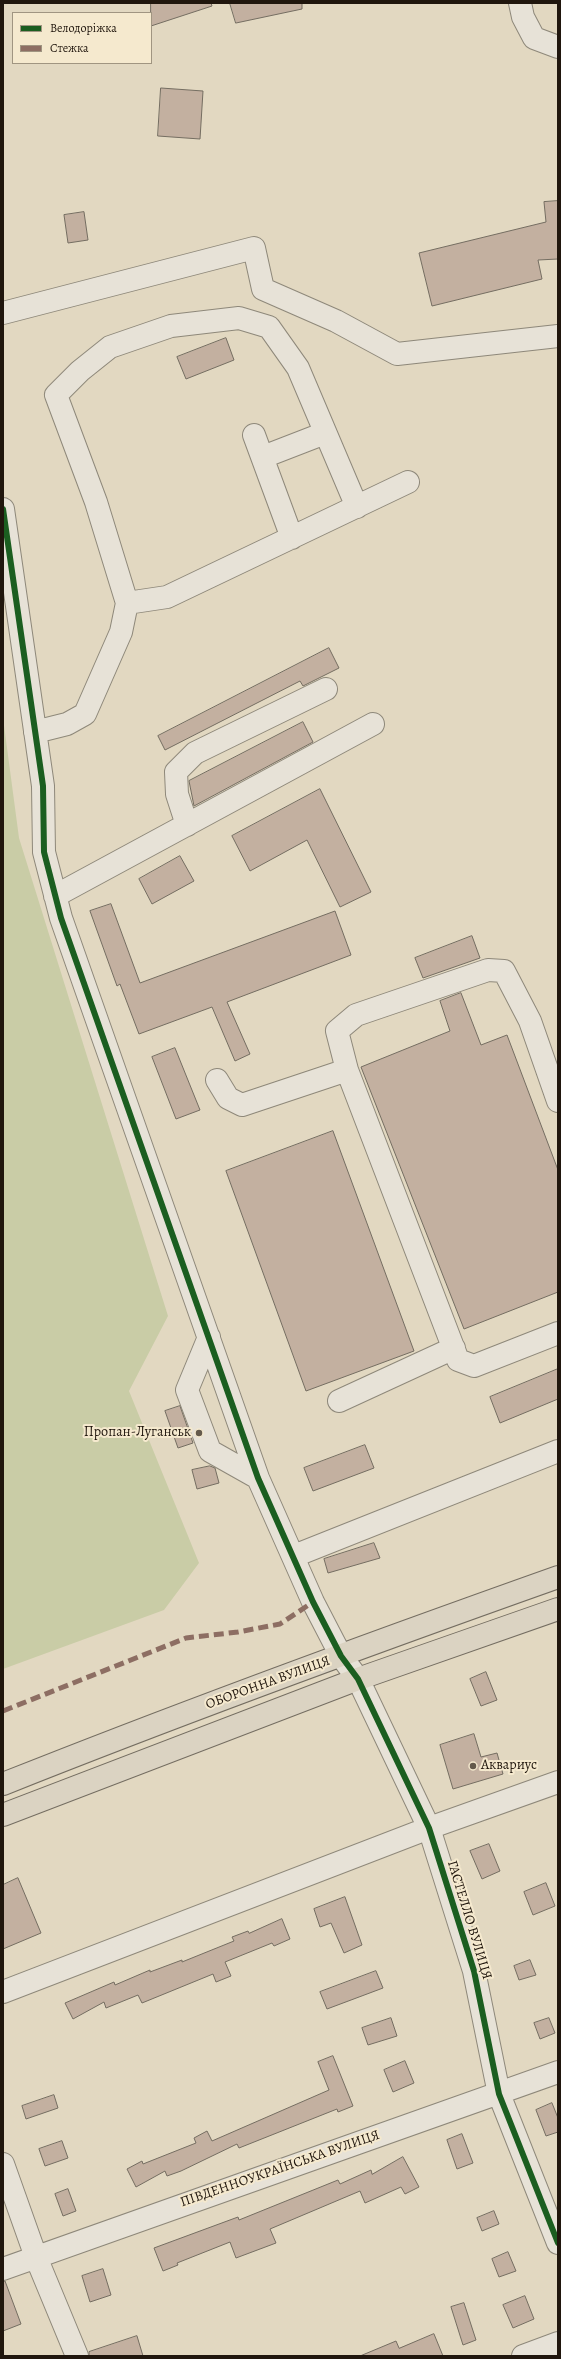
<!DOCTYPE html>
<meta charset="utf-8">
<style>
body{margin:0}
#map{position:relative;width:561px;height:2359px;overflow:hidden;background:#e2d8c1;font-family:Alegreya,serif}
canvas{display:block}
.frame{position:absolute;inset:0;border:4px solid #20160d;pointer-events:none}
.legend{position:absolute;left:12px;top:12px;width:140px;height:52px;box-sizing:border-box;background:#f5e9ce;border:1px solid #a09581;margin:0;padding:5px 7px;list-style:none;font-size:12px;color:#20160d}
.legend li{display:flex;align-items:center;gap:8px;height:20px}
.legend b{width:20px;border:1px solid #a09581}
</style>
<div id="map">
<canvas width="561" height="2359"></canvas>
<div class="frame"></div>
<ul class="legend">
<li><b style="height:5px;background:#1b5e20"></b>Велодоріжка</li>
<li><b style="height:5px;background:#8d6e63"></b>Стежка</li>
</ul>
</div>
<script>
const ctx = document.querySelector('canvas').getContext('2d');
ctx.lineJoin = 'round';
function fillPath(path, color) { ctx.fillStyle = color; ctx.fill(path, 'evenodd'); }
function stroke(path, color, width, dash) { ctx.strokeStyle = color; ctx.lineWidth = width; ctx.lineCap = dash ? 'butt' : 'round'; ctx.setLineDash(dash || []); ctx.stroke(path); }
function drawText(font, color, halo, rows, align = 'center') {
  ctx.font = font + ' Alegreya,serif'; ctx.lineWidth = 4; ctx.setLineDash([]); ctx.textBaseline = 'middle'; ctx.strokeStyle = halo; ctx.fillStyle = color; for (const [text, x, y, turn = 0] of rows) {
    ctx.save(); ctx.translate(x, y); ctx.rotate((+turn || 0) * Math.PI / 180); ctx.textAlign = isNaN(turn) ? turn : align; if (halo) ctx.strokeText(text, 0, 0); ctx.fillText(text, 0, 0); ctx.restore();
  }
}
fillPath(new Path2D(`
 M3 718 19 838 168 1316 129 1391 199 1563 164 1610 3 1669Z`), '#c9cca6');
const building = new Path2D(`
 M151 3H211L212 6 151 26Z
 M230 3H302V9L236 23Z
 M161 88 203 91 200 139 158 136Z
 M558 201V259L538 260 542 279 432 306 419 253 546 222 544 202Z
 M84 212 88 240 68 243 64 215Z
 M226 338 234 360 186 379 177 357Z
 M329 648 339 668 303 686 300 681 165 750 158 736Z
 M303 722 313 742 194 806 189 781Z
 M320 789 371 892 340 907 307 840 250 871 232 836Z
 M180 856 194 881 152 904 139 879Z
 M111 904 140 983 335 911 351 955 227 1002 250 1054 235 1061 212 1007 139 1034 120 984 117 986 90 911Z
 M472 936 480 958 423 978 415 958Z
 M461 993 481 1045 507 1035 558 1170V1292L464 1329 361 1067 450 1031 440 1001Z
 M175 1048 200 1110 176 1119 152 1057Z
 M333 1131 414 1351 306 1391 226 1171Z
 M558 1369V1399L500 1423 490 1397Z
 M180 1406 193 1443 178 1448 165 1411Z
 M365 1445 374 1468 313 1491 304 1468Z
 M210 1466 215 1468 219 1483 197 1489 192 1470Z
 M374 1543 380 1558 328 1573 324 1559Z
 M486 1672 497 1700 481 1706 470 1679Z
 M474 1734 481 1757 497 1753 503 1774 453 1789 440 1745Z
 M489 1844 500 1871 482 1879 470 1851Z
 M18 1878 41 1933 3 1949V1885Z
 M546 1883 555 1906 533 1915 524 1892Z
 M345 1897 362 1945 344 1953 331 1923 320 1927 314 1909Z
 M282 1919 290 1939 274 1946 272 1943 225 1962 231 1976 216 1982 213 1974 142 2003 138 1995 106 2008 104 2002 73 2019 65 2003 114 1982 115 1985 150 1970V1972L182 1960V1962L234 1941 232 1937 248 1931 249 1933Z
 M530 1960 536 1975 519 1980 514 1966Z
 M376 1971 383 1988 327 2009 320 1992Z
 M391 2018 397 2036 368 2045 362 2028Z
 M549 2018 555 2033 540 2039 534 2023Z
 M333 2056 353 2106 338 2112 337 2109 239 2148 237 2144 181 2171 167 2176 165 2171 136 2187 127 2169 142 2161 143 2164 196 2143 194 2138 207 2131 212 2141 329 2090 318 2062Z
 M405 2061 414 2083 393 2092 384 2070Z
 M54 2095 58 2108 26 2119 22 2106Z
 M552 2103 558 2118V2132L546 2136 536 2110Z
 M462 2134 473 2163 457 2169 447 2140Z
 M62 2141 68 2158 45 2166 39 2149Z
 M403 2157 419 2187 405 2194 401 2187 365 2203 360 2191 270 2229 276 2243 236 2258 230 2242 177 2263 178 2265 163 2271 154 2248 238 2217 239 2220 338 2180 340 2184 371 2170 372 2174Z
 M68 2189 76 2211 63 2216 55 2194Z
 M494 2211 499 2224 482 2231 477 2218Z
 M508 2252 516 2271 499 2277 492 2259Z
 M103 2269 111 2295 90 2302 82 2276Z
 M3 2281H5L21 2324 3 2331Z
 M525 2296 534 2319 513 2328 503 2305Z
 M464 2303 476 2340 463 2345 451 2307Z
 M434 2334 443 2356H360L396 2341 399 2348Z
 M137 2336 143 2356H89V2352Z`);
fillPath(building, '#c3b0a0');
stroke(building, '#746d61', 1);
const minor = new Path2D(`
 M520 3 523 17 534 38 558 47
 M3 313 254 248 263 289 336 321 397 354 558 336
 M254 435 292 538
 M263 457 325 433
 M3 509 43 786 44 852 61 918 258 1478 313 1602 341 1656 358 1679 429 1828 474 1971 499 2094 558 2243
 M127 603 167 597 408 482
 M35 732 67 724 85 714 121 632 127 603 96 502 56 395 80 371 110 347 171 326 239 318 269 327 298 368 357 507
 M187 825 177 794 176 772 195 753 326 689
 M55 896 373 724
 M217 1080 228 1098 242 1105 347 1070
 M558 1101 530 1021 504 971 488 970 356 1015 337 1031 347 1070 458 1360 474 1366 558 1333
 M209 1337 187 1390 210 1451 258 1478
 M339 1401 454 1348
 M294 1556 558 1451
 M3 1992 429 1828 558 1782
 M3 2164 36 2257 77 2356
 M3 2269 558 2072
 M523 2356 558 2343`);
const major = new Path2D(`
 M3 1784C186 1711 372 1643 558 1577
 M3 1815 358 1679 558 1609`);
stroke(minor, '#8e887a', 24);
stroke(major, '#746d61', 24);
stroke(minor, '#e7e2d7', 22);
stroke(major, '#dbd3c2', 22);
stroke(new Path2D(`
 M3 1711 186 1638 238 1632 280 1624 313 1602`), '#8d6e63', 5, [10, 5]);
stroke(new Path2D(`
 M3 509 43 786 44 852 61 918 258 1478 313 1602 341 1656 358 1679 429 1828 474 1971 499 2094 558 2243`), '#1b5e20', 6);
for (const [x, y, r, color] of [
 [199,1433,4,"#645a4c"],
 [473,1766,4,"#645a4c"]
]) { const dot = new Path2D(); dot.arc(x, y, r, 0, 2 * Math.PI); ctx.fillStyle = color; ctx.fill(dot); stroke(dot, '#f5e9ce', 1.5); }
drawText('14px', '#20160d', '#f5e9ce', [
 ["Пропан-Луганськ",191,1433],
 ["Аквариус",481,1766,"left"]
], 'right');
drawText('14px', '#20160d', '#f5e9ce', [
 ["ОБОРОННА ВУЛИЦЯ",268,1683,-20],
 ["ГАСТЕЛЛО ВУЛИЦЯ",469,1920,73],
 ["ПІВДЕННОУКРАЇНСЬКА ВУЛИЦЯ",280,2169,-19]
]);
</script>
